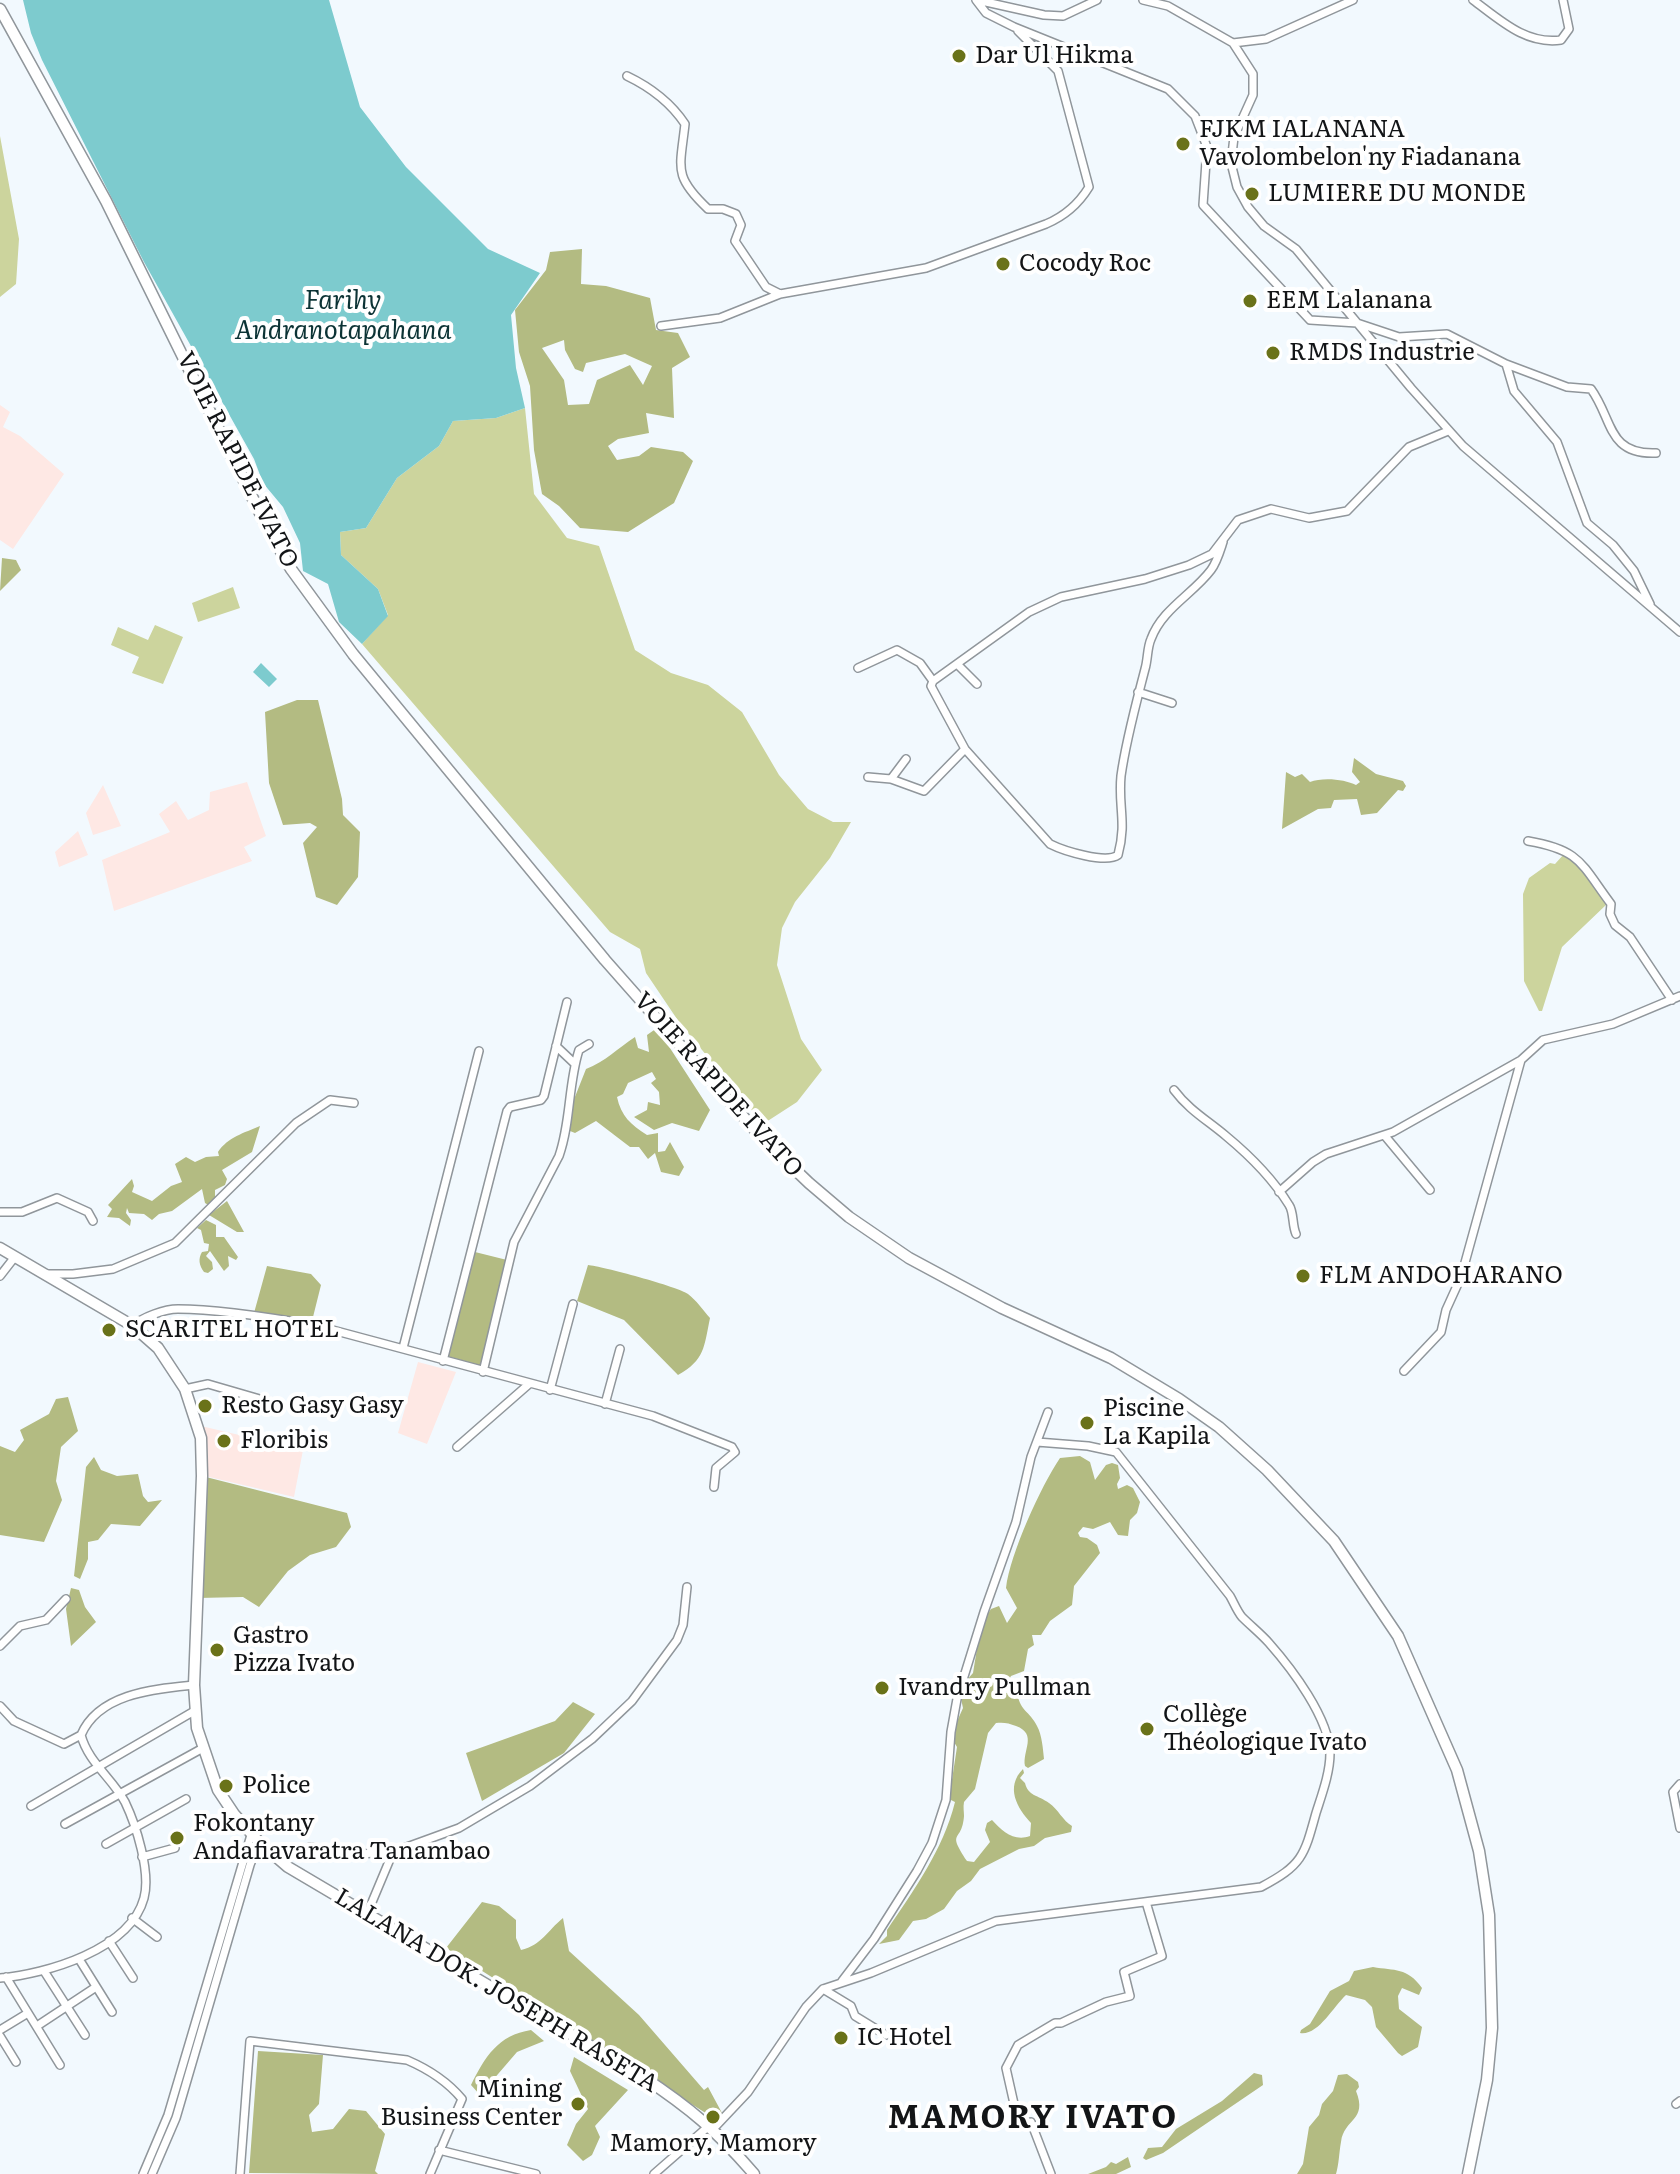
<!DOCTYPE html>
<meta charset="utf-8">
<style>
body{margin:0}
canvas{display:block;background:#f2f9fe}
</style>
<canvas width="1680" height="2174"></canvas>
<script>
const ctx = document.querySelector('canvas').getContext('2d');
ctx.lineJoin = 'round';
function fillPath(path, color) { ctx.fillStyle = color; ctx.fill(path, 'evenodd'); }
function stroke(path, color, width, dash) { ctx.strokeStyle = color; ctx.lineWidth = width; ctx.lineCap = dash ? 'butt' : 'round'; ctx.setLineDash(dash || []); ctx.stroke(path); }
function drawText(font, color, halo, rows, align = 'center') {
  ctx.font = font + ' Literata,serif'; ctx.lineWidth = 8; ctx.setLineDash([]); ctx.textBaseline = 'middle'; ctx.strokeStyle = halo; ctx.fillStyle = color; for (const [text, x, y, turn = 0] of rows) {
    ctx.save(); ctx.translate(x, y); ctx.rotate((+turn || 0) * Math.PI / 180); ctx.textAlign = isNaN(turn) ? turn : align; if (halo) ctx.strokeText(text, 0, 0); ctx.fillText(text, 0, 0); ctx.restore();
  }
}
fillPath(new Path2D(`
 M0 405 10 412 3 427 20 436 64 474 13 549 0 540Z
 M247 782 266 836 244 847 252 861 114 911 102 860 170 832 159 814 176 801 188 820 209 810 210 792Z
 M103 785 121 826 93 835 86 813Z
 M78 831 88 855 59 867 55 852Z
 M418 1362 456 1372 427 1444 398 1433Z
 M201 1426 303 1450 294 1497 205 1476Z`), '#fee8e4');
fillPath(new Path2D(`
 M0 136 19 239 16 284 0 297Z
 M525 408 534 494 567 538 599 546 635 650 671 673 708 685 742 712 779 775 808 809 833 822H851L830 858 795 902 782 928 777 965 801 1039 822 1070 797 1102 763 1124 679 1022 646 973 640 949 610 932 362 644 388 615 378 589 341 555 340 532 366 528 397 478 439 446 453 421 496 418Z
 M233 587 240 608 198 622 192 603Z
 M155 625 183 637 163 684 132 673 139 657 111 645 118 627 148 640Z
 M1564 854 1573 857 1607 904 1562 947 1542 1011H1539L1524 981 1523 894 1529 878 1550 863 1555 864Z`), '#ccd49d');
fillPath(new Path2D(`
 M582 249 581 284 606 286 650 298 656 330 678 333 690 357 672 368 674 418 646 413 649 433 618 439 608 446 617 460 639 456 651 447 683 452 693 461 674 503 628 532 580 528 559 506 542 494 534 450 530 386 519 352 515 310 546 270 550 252ZM564 340 565 350 575 369 583 372 586 363 625 354 652 366 643 385 630 365 597 380 589 404 568 405 564 380 542 348Z
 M2 558 16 560 21 570 0 591Z
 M297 700H318L342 799 343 815 360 832 358 877 337 905 316 897 303 843 317 827 310 823 283 825 269 783 265 712Z
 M1354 758 1376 774 1403 781 1406 786 1403 791 1398 790 1377 813 1361 815 1357 799 1334 800 1331 808 1318 809 1282 829 1286 772 1295 777 1302 774 1310 782C1322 777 1345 779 1356 785L1360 782 1352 772Z
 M657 1028 710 1110 699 1131 672 1123 654 1130 634 1117 647 1110 648 1102 660 1105 659 1092 651 1083 656 1079 652 1072 628 1083 623 1094 617 1097C621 1116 631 1125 647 1135L658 1133V1152L665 1151 670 1142 684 1167 679 1176 661 1172 655 1153 648 1159 639 1147H630L596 1121 575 1133 570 1131 569 1112 586 1069C605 1062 618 1048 635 1037L638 1048 649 1052 647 1035Z
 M260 1126 252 1152 222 1170 227 1179 225 1185 215 1190V1202L210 1206 205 1203 202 1189 172 1211 159 1214 152 1220 144 1214 129 1213 127 1208 126 1213 131 1220 130 1226 119 1218 107 1217 112 1209 108 1205 132 1179 134 1186 132 1192 152 1201 171 1186 182 1182 175 1164 186 1157 195 1162 206 1157 219 1156 218 1152C228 1137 244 1133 260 1126Z
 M227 1201 244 1232H237L209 1215Z
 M206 1220 216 1225V1237H224L238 1257 236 1260 228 1256 229 1266 224 1271 210 1251 206 1256 212 1262 213 1269 208 1273 204 1272C199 1265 198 1259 202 1252L208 1251 209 1244 204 1243 201 1230 197 1228Z
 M475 1252 507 1260 482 1366 447 1356Z
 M588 1265C601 1266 679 1287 688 1294 696 1300 703 1310 710 1318 704 1347 705 1360 678 1375L624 1320 577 1301Z
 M267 1266 311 1274 321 1285 312 1321 254 1313Z
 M68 1397 78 1431 61 1447 56 1481 62 1500 44 1542 0 1535V1446L15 1452 24 1440 20 1430 49 1414 56 1399Z
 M1080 1456 1090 1462 1095 1480 1106 1465 1112 1463 1118 1465 1120 1478 1117 1484 1118 1489 1127 1485 1133 1488 1140 1502 1137 1513 1130 1520 1128 1536 1118 1535 1110 1522 1093 1529 1083 1527 1078 1533 1080 1537 1087 1538 1097 1545 1100 1553 1074 1586 1072 1605 1050 1621 1041 1635H1032L1034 1645 1028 1649 1024 1671 1011 1676 1001 1694 1017 1691C1019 1711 1030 1711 1037 1726 1042 1735 1043 1749 1044 1759L1028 1768 1025 1766C1022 1751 1038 1734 1016 1726 1009 1723 1003 1722 996 1723L988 1733 975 1789 964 1802C963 1807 964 1812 964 1816 962 1844 946 1829 967 1861L974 1862 990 1842 985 1830 987 1823 992 1820C1002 1831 1014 1842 1030 1836L1031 1823C1017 1808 1005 1787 1023 1769L1024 1773 1020 1778 1025 1783C1028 1796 1038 1795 1049 1803 1058 1809 1063 1821 1072 1826L1071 1832 1045 1838 1034 1846 1019 1849 980 1869 971 1881 957 1891 944 1909 926 1919 913 1921 899 1940 879 1944 887 1936V1930C914 1890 943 1850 955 1802L949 1799 957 1747 954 1742 955 1726 963 1708 960 1694 966 1681 973 1673 981 1624 991 1609 999 1606 1007 1623 1017 1608 1006 1588C1010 1554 1041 1486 1060 1458Z
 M94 1457 101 1470 117 1476 138 1474 143 1496 148 1502 162 1500 140 1526 111 1524 98 1540 88 1542V1559L80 1579 74 1576 86 1467Z
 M202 1476 347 1513 351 1527 336 1547 310 1555 288 1571 259 1607 243 1597 198 1598Z
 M71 1588 79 1590 85 1607 96 1622 71 1646 66 1609Z
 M573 1702 595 1714 564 1753 482 1801 466 1753 555 1721Z
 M482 1902 499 1906 516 1920V1938L521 1950C542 1945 547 1931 563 1918L569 1951 639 2015 704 2090 708 2087 722 2113 715 2119 446 1948Z
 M1373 1967C1395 1971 1407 1967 1422 1988L1419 1995 1402 1988 1398 1996 1399 2009 1422 2027 1418 2047 1402 2056 1398 2053 1376 2027 1372 2007 1365 2000 1346 1995C1333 2007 1318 2036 1300 2033L1301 2030 1310 2024 1330 1991 1349 1981 1354 1971Z
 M531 2030 544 2041 517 2052 480 2095 471 2085C485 2057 498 2035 531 2030Z
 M258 2051 323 2055 319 2104 309 2115 312 2132 333 2129 349 2109 366 2111 385 2134 375 2171 378 2174 249 2173Z
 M574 2057 628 2090 595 2126 600 2137 592 2155 583 2161 567 2145 576 2124 588 2109 570 2071Z
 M1254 2073 1262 2075 1263 2085 1163 2153 1146 2160 1143 2158 1148 2148 1162 2147 1176 2129 1222 2101Z
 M1347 2074 1358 2082 1359 2087 1356 2091C1368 2121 1344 2118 1341 2142 1339 2153 1339 2164 1336 2174H1297L1303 2164 1309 2127 1319 2115 1322 2104 1333 2091 1338 2075Z
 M1128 2157 1131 2167 1116 2174H1088L1106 2167 1111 2162 1116 2164Z`), '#b3bb82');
fillPath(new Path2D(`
 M23 0H329L360 107 406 167 488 249 540 273 511 315 516 368 525 408 496 418 453 421 439 446 397 478 366 528 340 532 341 555 378 589 388 616 362 644 339 622 328 584 303 571 300 543 283 507 263 483 254 459 144 262 42 60 31 33Z
 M261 663 277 679 269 687 253 672Z`), '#7dcbce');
const street = new Path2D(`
 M976 0 986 13 1014 27 1168 89 1195 116 1207 147 1203 205 1310 320 1357 323 1399 337 1447 334 1506 364 1567 387 1591 389C1613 419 1607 455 1656 453
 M977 0 1044 15 1063 16 1097 0
 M1143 0 1168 6 1233 43 1253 74V95L1234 137 1231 163 1237 187 1248 207 1264 226 1296 249 1411 388 1463 446 1680 632
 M1473 0C1500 20 1526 45 1561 40L1569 29 1563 0
 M1233 43 1266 39 1353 0
 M627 76C650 87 671 103 685 124 680 169 673 176 708 209H723L736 214 741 225 735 241 766 287 780 294
 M661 326 720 318 780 294 926 268 1046 224C1065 216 1078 205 1089 187L1058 71 1018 31
 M1506 364 1514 391 1557 442 1587 523 1613 545 1634 571 1650 604
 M1223 542C1220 551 1217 562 1211 570 1193 594 1162 609 1151 639 1147 648 1148 659 1145 669 1136 704 1126 740 1121 776 1118 807 1127 822 1118 855 1106 864 1064 851 1050 844L965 749 931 686 933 681 1029 612 1061 597 1145 579 1189 565 1212 554 1238 520 1271 509 1309 518 1347 511 1409 447 1448 431
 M957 664 977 684
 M858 668 897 650 920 663 933 681
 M1138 692 1172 703
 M868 777 891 779 924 791 965 749
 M891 779 906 759
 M1528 841C1581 850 1581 864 1611 904L1610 914 1615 925 1630 937 1672 1000
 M556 1046 575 1064
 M1174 1090C1189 1110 1207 1120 1226 1136 1249 1155 1273 1179 1289 1205 1294 1212 1292 1225 1296 1234
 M1385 1136 1430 1190
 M1279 1192 1313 1162 1326 1154 1393 1132 1521 1060 1543 1040 1613 1024 1680 996
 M0 1212H22L57 1198 88 1212 93 1221
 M46 1274H73L113 1269 175 1243 296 1123 330 1100 354 1103
 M0 1276 14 1258
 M133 1326C142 1317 165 1309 178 1309 218 1309 274 1318 314 1325L653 1416 732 1447 735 1452 716 1468 714 1487
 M403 1348 479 1051
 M443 1361 507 1111 510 1107 541 1100 544 1096 567 1002
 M1404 1371 1441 1332 1446 1310 1461 1277 1521 1060
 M483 1372 514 1242 559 1156C571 1122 568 1084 579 1050L589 1044
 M185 1389 208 1384 277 1404
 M550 1390 573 1304
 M605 1404 620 1349
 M457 1447 529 1384
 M0 1646 20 1626 46 1620 66 1599
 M0 1706 14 1721 64 1744 81 1735
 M1680 1784 1673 1792 1680 1828
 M31 1806 196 1710
 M65 1824 203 1748
 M106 1844 186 1799
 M310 1847 359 1854 393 1852 459 1828 530 1786 592 1739 632 1701 677 1640 683 1625 687 1587
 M142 1857 175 1848
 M367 1914 393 1852
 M132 1918 157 1937
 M109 1941 133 1978
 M79 1959 112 2012
 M44 1971 85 2035
 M6 1977 60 2065
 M0 1978C46 1974 130 1950 144 1898 151 1872 136 1825 125 1802 112 1778 88 1762 81 1735 99 1693 155 1689 194 1685
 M842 1981 874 1939 917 1871 932 1843 946 1800 951 1732 957 1699 984 1612 1016 1522 1031 1457 1048 1412
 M823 1989 851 2006 855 2016 886 2035
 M37 2026 96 1987
 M0 2030 28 2013
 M0 2036 16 2062
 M1676 2104 1680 2101
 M1017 2117 1006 2068 1018 2045 1055 2023H1061L1106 2002 1130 1996 1124 1972 1162 1956 1146 1902
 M1031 2122 1051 2174
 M714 2128 748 2092 806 2007 823 1989 871 1973 996 1921 1261 1887C1302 1865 1304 1857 1316 1813 1322 1794 1330 1773 1330 1753 1329 1718 1292 1669 1269 1643 1261 1634 1251 1626 1242 1617 1237 1611 1234 1603 1230 1596L1116 1452 1088 1446 1037 1442
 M439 2150 536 2174
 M143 2174 168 2115 251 1835
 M152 2174 176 2118 250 1865 259 1842
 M240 2174 250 2041 407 2060C428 2069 447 2081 462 2099L430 2174
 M654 2174 710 2125`);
const secondary = new Path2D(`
 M0 9 106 201 264 521 291 569 353 654 605 960 763 1139 809 1183 849 1217 909 1258 1002 1308 1111 1358 1179 1399 1219 1427 1267 1470 1334 1541 1398 1636 1457 1770 1479 1851 1489 1915 1492 2028 1487 2080 1468 2174
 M0 1248 133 1326 158 1348 185 1389 201 1438 202 1476 194 1685 197 1728 218 1790 234 1814 259 1842 288 1867 643 2077C690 2108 717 2131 754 2174`);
stroke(street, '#90969b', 10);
stroke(secondary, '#90969b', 13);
stroke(street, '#fff', 7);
stroke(secondary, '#fff', 10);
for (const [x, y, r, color] of [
 [959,56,8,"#6a7219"],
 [1183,144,8,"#6a7219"],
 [1252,194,8,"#6a7219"],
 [1003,264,8,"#6a7219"],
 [1250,301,8,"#6a7219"],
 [1273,353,8,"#6a7219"],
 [1303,1276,8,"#6a7219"],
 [109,1330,8,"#6a7219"],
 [205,1406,8,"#6a7219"],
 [1087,1423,8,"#6a7219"],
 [224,1441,8,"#6a7219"],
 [217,1650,8,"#6a7219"],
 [882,1688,8,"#6a7219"],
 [1147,1729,8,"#6a7219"],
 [226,1786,8,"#6a7219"],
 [177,1838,8,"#6a7219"],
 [841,2038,8,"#6a7219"],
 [578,2104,8,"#6a7219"],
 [713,2117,8,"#6a7219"]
]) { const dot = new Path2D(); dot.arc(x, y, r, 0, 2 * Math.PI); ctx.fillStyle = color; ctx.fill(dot); stroke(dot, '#fff', 3); }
drawText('24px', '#131517', '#fff', [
 ["Dar Ul Hikma",975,56],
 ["FJKM IALANANA",1199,130],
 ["Vavolombelon'ny Fiadanana",1199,158],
 ["LUMIERE DU MONDE",1268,194],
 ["Cocody Roc",1019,264],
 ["EEM Lalanana",1266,301],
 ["RMDS Industrie",1289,353],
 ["FLM ANDOHARANO",1319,1276],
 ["SCARITEL HOTEL",125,1330],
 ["Resto Gasy Gasy",221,1406],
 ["Piscine",1103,1409],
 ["La Kapila",1103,1437],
 ["Floribis",240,1441],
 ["Gastro",233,1636],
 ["Pizza Ivato",233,1664],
 ["Ivandry Pullman",898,1688],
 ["Collège",1163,1715],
 ["Théologique Ivato",1163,1743],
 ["Police",242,1786],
 ["Fokontany",193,1824],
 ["Andafiavaratra Tanambao",193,1852],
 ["IC Hotel",857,2038],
 ["Mining",562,2090,"right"],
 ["Business Center",562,2118,"right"],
 ["Mamory, Mamory",713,2144,"center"]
], 'left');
drawText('24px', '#131517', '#fff', [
 ["VOIE RAPIDE IVATO",237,460,63],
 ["VOIE RAPIDE IVATO",718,1085,48],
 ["LALANA DOK. JOSEPH RASETA",496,1991,31]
]);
drawText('italic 26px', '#0c3335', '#fff', [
 ["Farihy",343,301],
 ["Andranotapahana",343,331]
]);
ctx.letterSpacing = '2px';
drawText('bold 32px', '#131517', '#fff', [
 ["MAMORY IVATO",1033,2119]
]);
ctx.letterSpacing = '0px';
</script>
